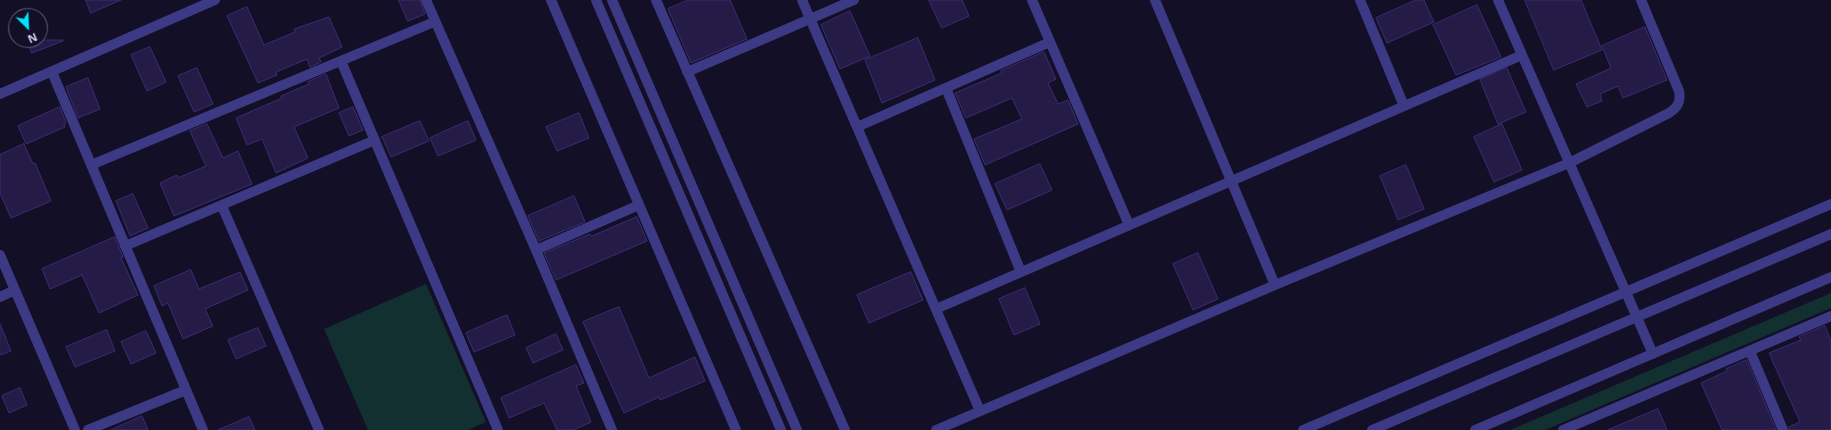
<!DOCTYPE html>
<style>
body{margin:0}
#map{position:relative;width:1831px;height:430px;overflow:hidden;background:#130f26;font-family:"Noto Sans",sans-serif}
canvas{display:block}
.north{position:absolute;left:8px;top:8px;width:40px;height:40px;box-sizing:border-box;background:#130f26;border:1px solid #625e7d;border-radius:50%;rotate:156deg;font-size:11px;font-weight:700;line-height:16px;text-align:center;color:#d9d4ff}
.north::after{content:'';display:block;margin:auto;width:14px;height:18px;background:#00e5ff;clip-path:polygon(50% 0,100% 100%,50% 72%,0 100%)}
</style>
<div id="map">
<canvas width="1831" height="430"></canvas>
<div class="north">N</div>
</div>
<script>
const ctx = document.querySelector('canvas').getContext('2d');
ctx.lineJoin = 'round';
function fillPath(path, color) { ctx.fillStyle = color; ctx.fill(path, 'evenodd'); }
function stroke(path, color, width, dash) { ctx.strokeStyle = color; ctx.lineWidth = width; ctx.lineCap = dash ? 'butt' : 'round'; ctx.setLineDash(dash || []); ctx.stroke(path); }
fillPath(new Path2D(`
 M426 284 486 422 468 430H368L324 329Z
 M1831 293V308L1545 430H1510Z`), '#12302f');
const building = new Path2D(`
 M86 0H121L91 13Z
 M399 0H420L425 14 408 21Z
 M688 0H730L747 39 691 63 668 9Z
 M929 0H962L969 16 942 28Z
 M1416 0H1424L1434 22 1387 43 1376 18Z
 M1525 0H1581L1602 50 1554 70Z
 M1477 5 1501 57 1456 75 1433 25Z
 M247 7 264 45 295 32 294 29 329 17 342 47 319 58 321 62 310 67 307 59 276 72 277 75 258 83 227 16Z
 M850 11 870 56 840 69 821 25Z
 M1645 27 1667 80 1623 98 1618 86 1600 94 1602 101 1587 107 1576 84 1611 68 1602 46Z
 M918 38 935 80 882 103 865 60Z
 M27 40H63V41L32 53Z
 M150 47 166 82 147 91 131 55Z
 M1044 52 1056 79 1048 83 1058 104 1068 100 1078 124 985 165 974 139 1022 119 1012 98 966 118 955 93 1002 73 1001 71Z
 M197 68 213 104 194 112 178 76Z
 M1507 68 1526 112 1498 124 1480 80Z
 M326 74 339 108 294 127 308 158 276 173 262 139 247 145 236 118 282 98 281 96 309 84 308 82Z
 M88 78 100 109 78 118 66 87Z
 M60 107 66 123 64 124 65 127 26 144 18 126Z
 M353 107 363 130 349 136 339 113Z
 M579 113 589 138 557 151 546 127Z
 M420 121 429 141 391 157 382 137Z
 M468 121 476 140 438 156 430 138Z
 M207 124 223 158 238 151 252 184 174 216 160 183 177 175 178 178 206 166 190 131Z
 M1502 124 1522 170 1494 182 1474 137Z
 M24 144 33 164 35 163 51 201 11 218 0 193V155Z
 M1040 164 1052 190 1007 210 995 184Z
 M1406 165 1424 209 1398 220 1380 176Z
 M133 194 148 228 130 236 116 201Z
 M574 196 585 222 539 241 528 216Z
 M637 217 647 241 556 280 544 253 590 234 591 236Z
 M115 237 123 257 121 258 138 295 99 313 82 275 50 289 42 269Z
 M1198 253 1218 299 1193 310 1173 264Z
 M191 270 199 289 240 272 248 290 205 309 213 326 183 339 168 303 162 306 154 286Z
 M911 272 923 300 869 323 857 295Z
 M1025 288 1040 324 1014 335 999 299Z
 M619 307 649 378 695 357 705 381 660 400 659 397 624 413 583 322Z
 M507 315 515 335 474 352 466 333Z
 M0 324 11 351 0 355Z
 M1825 326 1831 341V430H1789V427L1800 422 1769 353 1801 340 1799 337Z
 M258 328 266 346 236 359 228 340Z
 M107 330 115 351 75 367 66 347Z
 M146 331 156 353 131 364 121 342Z
 M556 334 563 350 533 363 526 348Z
 M1747 360 1762 396 1776 430H1722L1701 383 1727 371 1726 369Z
 M576 365 584 383 576 386 591 422 574 430H557L544 403 509 418 501 398Z
 M20 388 27 405 9 413 2 396Z
 M1658 409 1667 430H1608Z
 M142 416 148 430H111Z
 M249 417 255 430H218Z`);
fillPath(building, '#241b47');
stroke(building, '#3b2d73', 1);
stroke(new Path2D(`
 M426 0 536 250 612 430
 M551 0 736 430
 M596 0 781 430
 M612 0 797 430
 M656 0 845 430
 M802 0 980 411
 M1032 0 1129 225
 M1155 0 1275 285
 M1360 0 1404 106
 M1498 0 1653 354
 M341 61 498 430
 M52 72 203 430
 M687 72 854 0
 M946 88 1021 272
 M0 94 215 0
 M857 127 1050 42
 M91 165 434 22
 M222 206 319 430
 M125 246 375 140
 M536 250 639 205
 M0 255 75 430
 M0 297 15 290
 M936 309 1522 55
 M1750 351 1783 430
 M88 430 186 390
 M936 430 1275 285 1569 163 1669 113C1678 107 1681 102 1679 91L1641 0
 M1303 430 1831 204
 M1372 430 1831 234
 M1475 430 1831 277
 M1563 430 1831 316`), '#3d3a85', 10);
</script>
